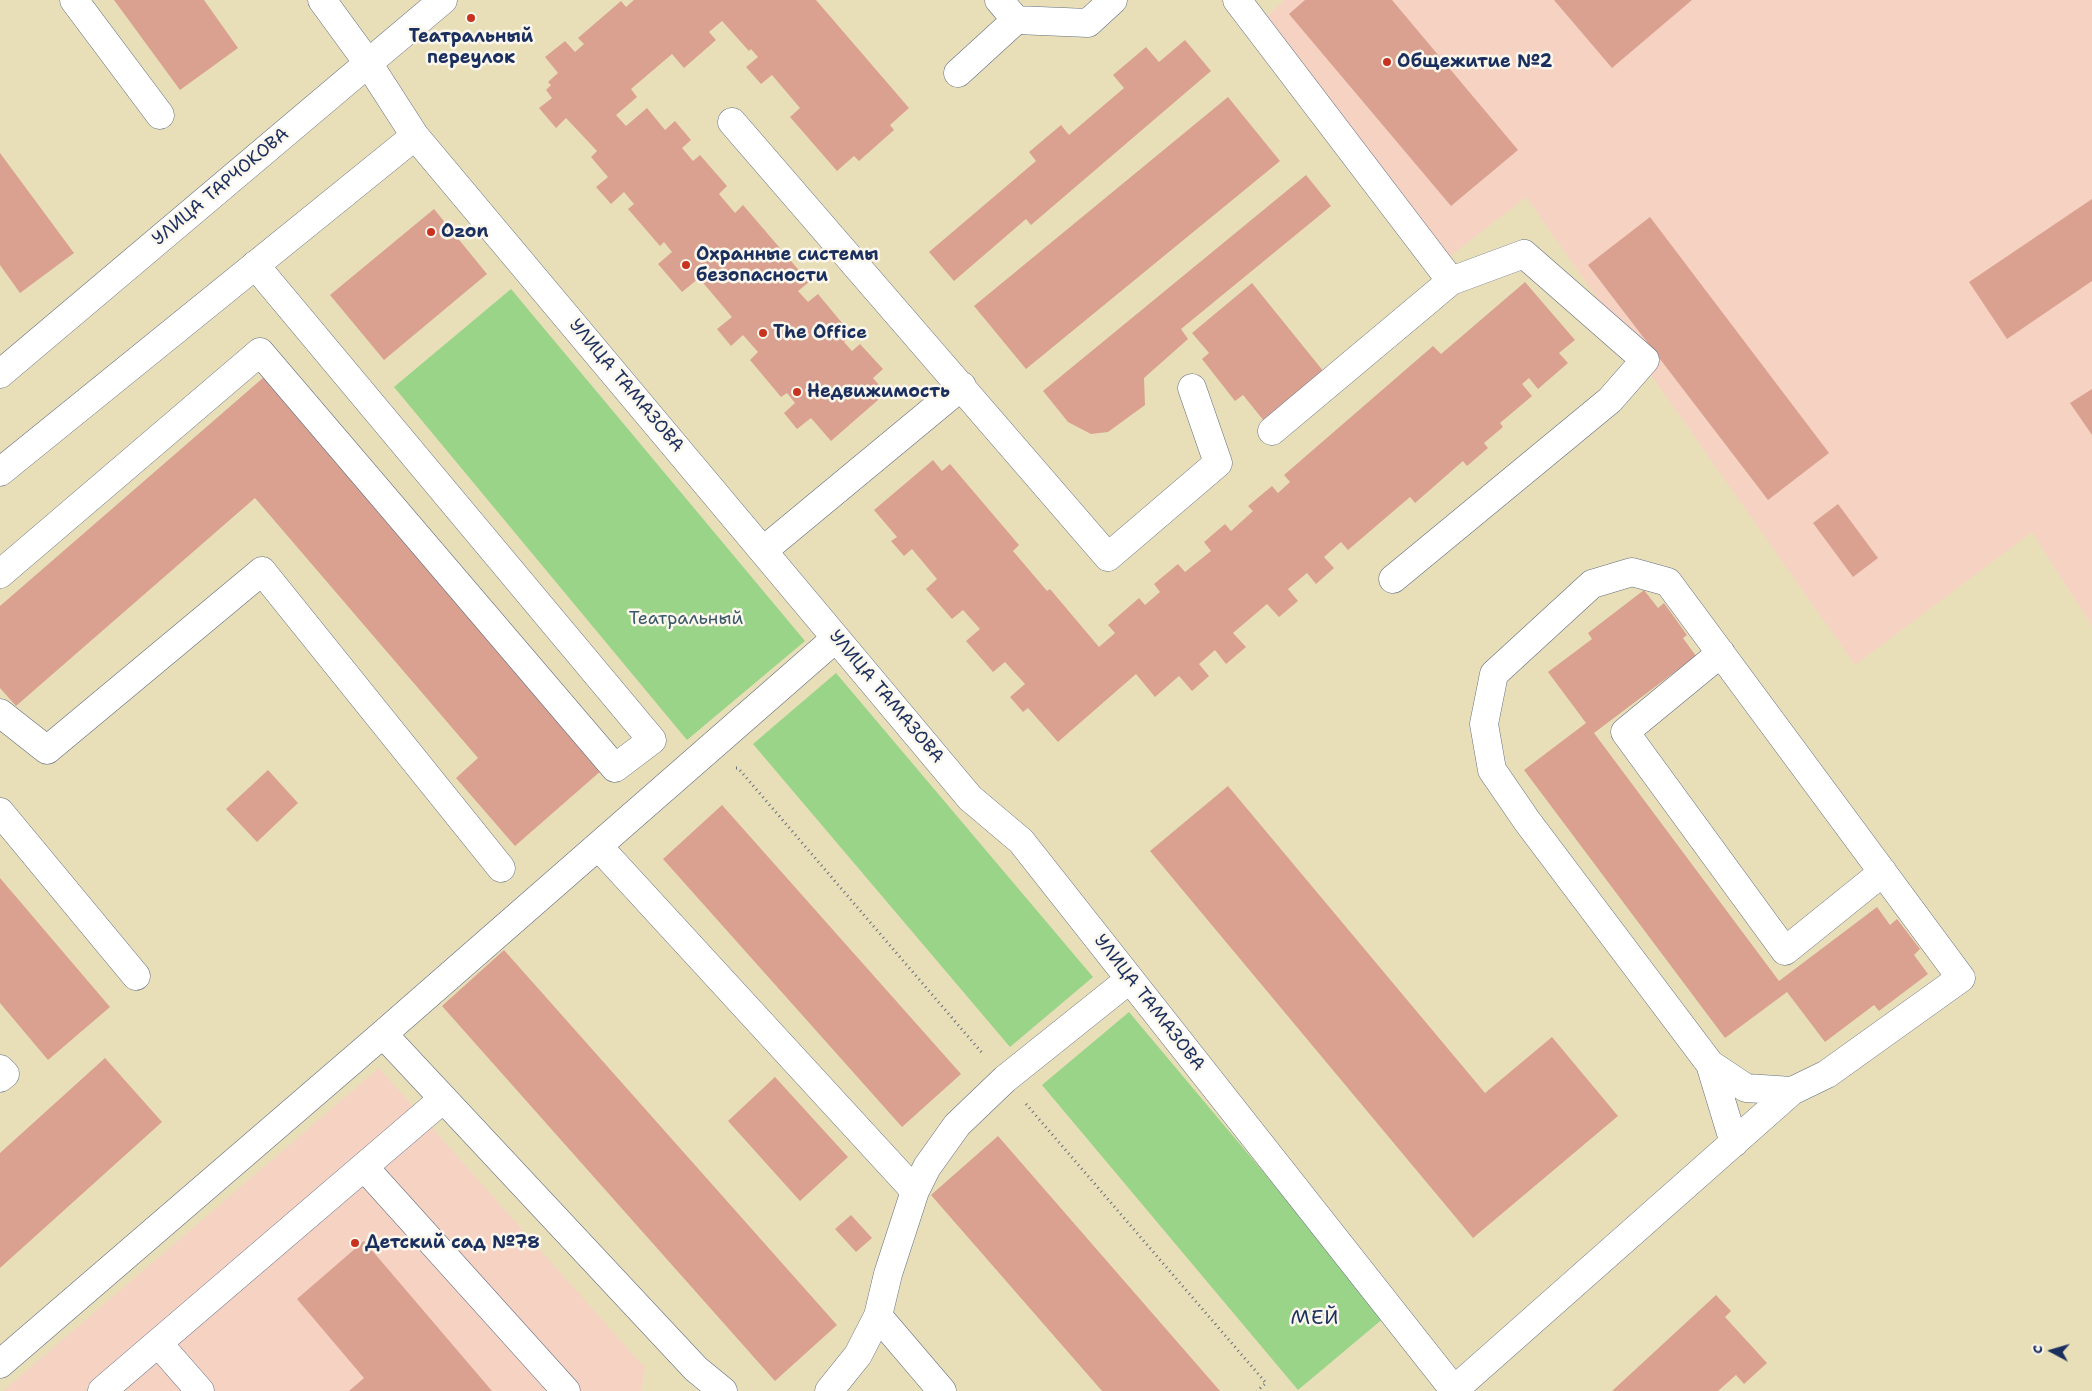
<!DOCTYPE html>
<html>
<head>
<meta charset="utf-8">
<style>
	body { margin:0 }
	#map { position:relative; width:2092px; height:1391px; overflow:hidden; background:#e8dfb9; font-family:"Shantell Sans",sans-serif }
	canvas { display:block }
	.north { position:absolute; left:2027px; top:1326px; width:50px; height:50px; -webkit-text-stroke:4px #fbf7ec; paint-order:stroke; rotate:276deg; font-size:14px; font-weight:700; line-height:20px; text-align:center; color:#1b2f5e }
	.north::after { content:''; display:block; margin:auto; width:18px; height:22px; background:#1b2f5e; clip-path:polygon(50% 0,100% 100%,50% 72%,0 100%) }
</style>
</head>
<body>
<div id="map">
<canvas width="2092" height="1391"></canvas>
<div class="north">С</div>
</div>
<script>
const ctx = document.querySelector('canvas').getContext('2d');
ctx.lineJoin = 'round';
function paint(path, color) {
  ctx.fillStyle = color;
  ctx.fill(path, 'evenodd');
}
function toPath(rows) {
  const path = new Path2D();
  for (const r of rows) {
    path.moveTo(r[0], r[1]);
    for (let i = 2; i < r.length; i += 2) path.lineTo(r[i], r[i + 1]);
  }
  return path;
}
function strokePath(path, color, width, dash) {
  ctx.strokeStyle = color;
  ctx.lineWidth = width;
  ctx.lineCap = dash ? 'butt' : 'round';
  ctx.setLineDash(dash || []);
  ctx.stroke(path);
}
function drawText(font, color, halo, rows, align = 'center') {
  ctx.font = font + ' "Shantell Sans",sans-serif';
  ctx.lineWidth = 5;
  ctx.setLineDash([]);
  ctx.textBaseline = 'middle';
  ctx.strokeStyle = halo;
  ctx.fillStyle = color;
  for (const [text, x, y, turn = 0] of rows) {
    ctx.save();
    ctx.translate(x, y);
    ctx.rotate((+turn || 0) * Math.PI / 180);
    ctx.textAlign = isNaN(turn) ? turn : align;
    if (halo) ctx.strokeText(text, 0, 0);
    ctx.fillText(text, 0, 0);
    ctx.restore();
  }
}
paint(toPath([
	[1284,0,2092,0,2092,626,2032,532,1855,665,1526,197,1448,258,1265,19],
	[379,1068,645,1368,641,1391,3,1391]
]), '#f6d2c3');
paint(toPath([
	[511,289,805,641,687,740,394,387],
	[836,673,1093,977,1010,1047,753,744],
	[1129,1012,1385,1317,1298,1390,1042,1085]
]), '#99d488');
paint(toPath([
	[114,0,204,0,238,48,180,90],
	[634,0,816,0,909,108,890,125,894,130,859,161,854,156,837,171,790,117,800,108,772,75,761,84,746,67,758,57,751,49,749,51,722,21,709,32,716,40,684,68,672,54,631,89,637,97,616,115,626,126,647,108,665,130,675,121,691,140,682,148,693,161,700,155,727,186,719,194,735,213,743,205,809,282,798,291,808,302,818,294,852,335,844,342,852,351,860,344,883,369,873,378,886,393,831,441,811,418,797,429,784,413,795,403,787,393,781,397,750,360,758,352,743,335,731,346,717,329,732,317,699,278,682,292,658,264,672,252,664,242,660,246,628,209,634,204,624,192,611,204,596,187,608,177,591,157,597,151,566,118,556,128,539,108,552,98,546,90,551,85,548,82,558,73,545,57,565,41,575,52,584,44,578,38,621,1,626,7],
	[1305,0,1392,0,1518,150,1451,206,1289,14],
	[1554,0,1692,0,1612,68],
	[1185,40,1211,71,1031,225,1026,219,954,281,929,252,1036,161,1029,152,1061,125,1069,135,1124,88,1113,75,1146,47,1159,62],
	[1228,97,1280,161,1026,369,974,306],
	[0,153,74,253,20,293,0,265],
	[1306,175,1331,206,1181,329,1188,339,1144,378,1145,405,1108,432,1091,434,1068,422,1043,391],
	[2092,199,2092,281,2007,339,1969,282],
	[434,209,487,274,384,360,330,295],
	[1650,217,1829,453,1768,500,1588,265],
	[1525,282,1575,340,1559,353,1568,363,1538,389,1529,378,1522,384,1532,396,1500,423,1503,427,1484,443,1488,448,1467,466,1463,461,1415,503,1410,497,1348,550,1341,542,1324,557,1334,568,1316,584,1307,573,1288,589,1298,601,1279,617,1267,604,1233,633,1246,647,1226,664,1215,650,1199,664,1209,676,1192,691,1179,676,1155,697,1136,674,1058,742,1028,708,1023,712,1010,697,1025,684,1005,662,993,672,966,641,980,629,963,610,952,619,926,589,937,579,912,549,904,556,891,541,897,537,874,510,933,460,942,471,950,464,1019,545,1013,551,1047,591,1050,589,1099,647,1115,633,1108,625,1139,598,1145,605,1160,592,1154,584,1178,564,1185,572,1211,551,1204,542,1225,524,1231,531,1253,511,1248,506,1272,486,1278,493,1290,482,1284,475,1433,346,1441,354],
	[1252,283,1324,372,1264,421,1243,395,1235,401,1202,359,1209,353,1192,333],
	[264,377,602,770,515,846,456,778,478,758,255,498,16,706,0,688,0,606],
	[2092,389,2092,435,2070,403],
	[1838,504,1878,558,1853,577,1813,523],
	[1644,590,1658,608,1664,603,1687,635,1683,638,1696,656,1594,733,1779,981,1877,907,1890,925,1897,919,1920,949,1914,955,1928,974,1879,1011,1874,1005,1825,1042,1787,992,1725,1038,1524,770,1586,723,1548,672,1592,639,1588,633],
	[268,770,298,803,257,842,226,809],
	[1228,786,1485,1093,1552,1037,1618,1116,1473,1238,1150,851],
	[722,805,961,1074,902,1127,663,859],
	[0,878,110,1007,48,1060,0,1003],
	[504,950,837,1325,775,1381,442,1006],
	[105,1058,162,1122,0,1268,0,1153],
	[775,1077,848,1157,800,1201,728,1121],
	[998,1136,1220,1391,1102,1391,931,1195],
	[851,1215,872,1238,856,1252,835,1229],
	[364,1241,492,1391,349,1391,364,1378,297,1299],
	[1716,1295,1731,1311,1725,1317,1767,1363,1744,1384,1736,1375,1718,1391,1612,1391]
]), '#daa190');
const minor = toPath([
	[74,0,160,115],
	[322,0,368,63,415,136,970,798,1021,841,1454,1390,1792,1091,1827,1074,1961,978,1668,582,1632,572,1592,584,1494,674,1484,724,1492,770,1527,821,1710,1064,1746,1088,1792,1091],
	[999,0,1016,20,1088,23,1113,0],
	[1237,0,1451,281,1272,431],
	[958,73,1016,20],
	[732,122,1108,557,1218,463,1192,388],
	[0,374,443,0],
	[0,472,415,136],
	[764,550,962,386],
	[0,574,260,352,615,768,652,740,255,265],
	[1393,579,1610,400,1645,360,1524,254,1451,281],
	[1721,653,1625,732,1785,951,1883,872],
	[0,713,47,750,262,571,501,868],
	[0,812,136,976],
	[598,846,915,1191],
	[383,1034,836,638],
	[1710,1064,1734,1143],
	[0,1069,5,1074,0,1078],
	[365,1168,566,1391],
	[878,1316,942,1391],
	[158,1343,200,1391],
	[0,1364,383,1034,696,1369,723,1391],
	[102,1391,443,1099],
	[829,1391,858,1355,878,1316,888,1274,915,1191,927,1167,957,1125,1005,1079,1130,979]
]);
strokePath(minor, '#636d7e', 29);
strokePath(toPath([
	[736,768,738,768,983,1054],
	[1026,1104,1266,1383,1257,1391]
]), '#636d7e', 3, [1, 4]);
strokePath(minor, '#fff', 28);
for (const [x, y, r, color] of [
	[471,18,5,"#c8321e"],
	[1387,62,5,"#c8321e"],
	[431,232,5,"#c8321e"],
	[686,265,5,"#c8321e"],
	[763,333,5,"#c8321e"],
	[797,392,5,"#c8321e"],
	[355,1243,5,"#c8321e"]
]) {
  const dot = new Path2D();
  dot.arc(x, y, r, 0, 2 * Math.PI);
  ctx.fillStyle = color;
  ctx.fill(dot);
  strokePath(dot, '#fbf7ec', 2);
}
drawText('bold 18px', '#1b2f5e', '#fbf7ec', [
	["Театральный",471,37,"center"],
	["переулок",471,58,"center"],
	["Общежитие №2",1397,62],
	["Ozon",441,232],
	["Охранные системы",696,255],
	["безопасности",696,276],
	["The Office",773,333],
	["Недвижимость",807,392],
	["Детский сад №78",365,1243]
], 'left');
drawText('18px', '#1b2f5e', '#fbf7ec', [
	["УЛИЦА ТАРЧОКОВА",221,187,-40],
	["УЛИЦА ТАМАЗОВА",626,386,50],
	["УЛИЦА ТАМАЗОВА",886,697,50],
	["УЛИЦА ТАМАЗОВА",1149,1003,52]
]);
drawText('18px', '#3a5868', '#fbf7ec', [
	["Театральный",686,619]
]);
ctx.letterSpacing = '1px';
drawText('20px', '#1b2f5e', '#fbf7ec', [
	["МЕЙ",1315,1319]
]);
ctx.letterSpacing = '0px';
</script>
</body>
</html>
